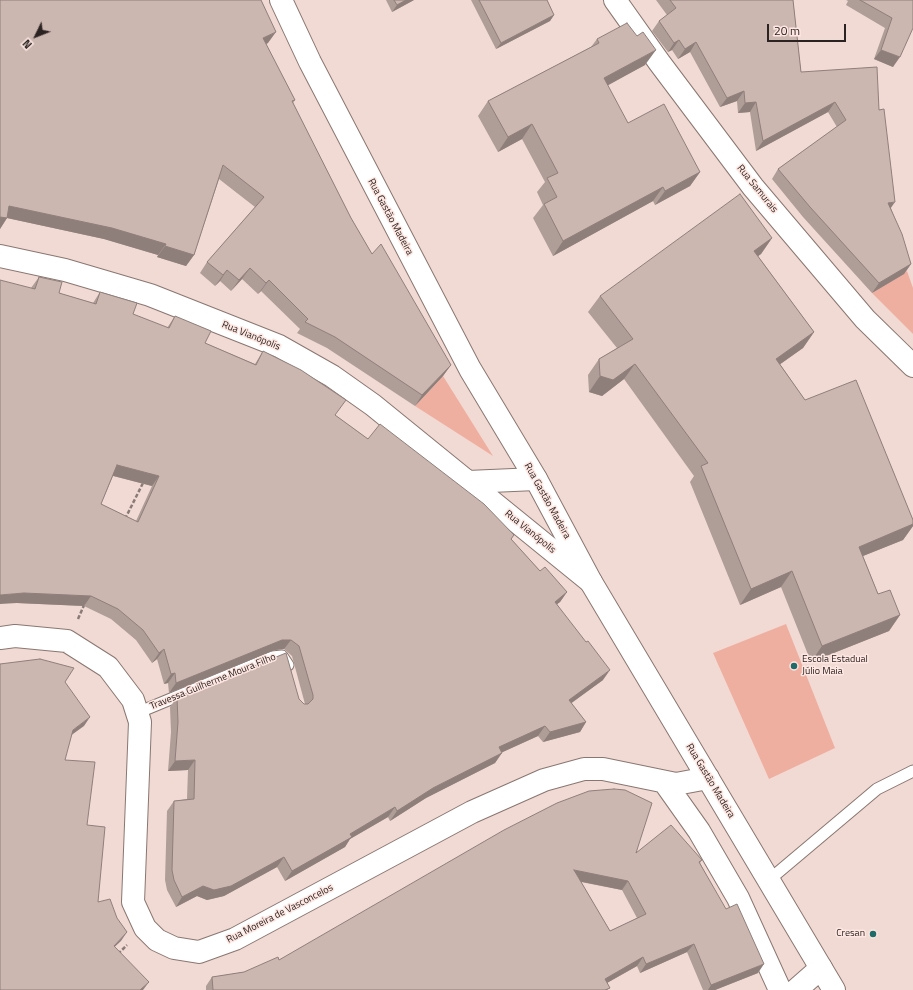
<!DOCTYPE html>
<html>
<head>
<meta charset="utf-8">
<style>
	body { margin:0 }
	#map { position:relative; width:913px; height:990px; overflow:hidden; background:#f1dad4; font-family:"Titillium Web",sans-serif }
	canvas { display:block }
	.north { position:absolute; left:16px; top:16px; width:40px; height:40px; -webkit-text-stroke:3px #fee7e2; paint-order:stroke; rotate:227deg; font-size:11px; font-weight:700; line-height:16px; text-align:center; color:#2b2321 }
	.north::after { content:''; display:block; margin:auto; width:14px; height:18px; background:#2b2321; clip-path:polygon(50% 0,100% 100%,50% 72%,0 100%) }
	.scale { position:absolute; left:767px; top:24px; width:79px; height:18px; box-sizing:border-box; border:2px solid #2b2321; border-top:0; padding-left:5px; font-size:12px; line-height:14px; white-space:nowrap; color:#2b2321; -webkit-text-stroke:3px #fee7e2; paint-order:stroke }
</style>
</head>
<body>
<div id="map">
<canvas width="913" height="990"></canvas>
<div class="north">N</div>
<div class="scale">20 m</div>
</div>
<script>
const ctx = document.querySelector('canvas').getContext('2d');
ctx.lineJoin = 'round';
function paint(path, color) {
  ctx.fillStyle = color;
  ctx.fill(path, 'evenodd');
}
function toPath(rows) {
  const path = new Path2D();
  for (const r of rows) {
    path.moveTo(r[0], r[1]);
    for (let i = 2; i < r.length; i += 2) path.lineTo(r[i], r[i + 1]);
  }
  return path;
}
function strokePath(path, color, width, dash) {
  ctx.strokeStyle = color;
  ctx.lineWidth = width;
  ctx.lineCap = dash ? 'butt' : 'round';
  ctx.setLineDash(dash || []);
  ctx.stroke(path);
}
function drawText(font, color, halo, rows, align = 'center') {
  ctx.font = font + ' "Titillium Web",sans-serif';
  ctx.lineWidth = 3;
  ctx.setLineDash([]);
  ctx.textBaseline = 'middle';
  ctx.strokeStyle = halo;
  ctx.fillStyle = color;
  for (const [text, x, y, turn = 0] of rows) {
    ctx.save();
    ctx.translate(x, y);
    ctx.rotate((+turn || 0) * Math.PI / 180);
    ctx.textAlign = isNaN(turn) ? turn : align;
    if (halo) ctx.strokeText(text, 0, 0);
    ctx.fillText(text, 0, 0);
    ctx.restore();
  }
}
paint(toPath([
	[907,271,913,288,913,334,872,293],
	[443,376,493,456,415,406],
	[786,624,835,748,769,779,713,653]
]), '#efafa0');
const lane = toPath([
	[137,713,272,657,282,656,288,665],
	[769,880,877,789,913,771]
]);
const street = toPath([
	[0,256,65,270,150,295,279,346,332,376,373,405,591,582],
	[468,482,536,479],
	[0,638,15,636,67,641,108,667,133,700,140,722,133,902,145,928,157,940,174,948,199,952,235,939,472,812,544,780,584,769,603,769,676,784,708,778],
	[665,783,699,831,738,898,780,990],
	[796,990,821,968]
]);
const secondary = toPath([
	[281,0,310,62,470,369,536,479,591,582,834,990],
	[615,0,659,62,753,187,865,319,913,366]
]);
strokePath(lane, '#8a7671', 13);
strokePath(street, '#8a7671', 24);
strokePath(secondary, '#8a7671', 24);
strokePath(toPath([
	[125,519,144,481],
	[78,619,85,603],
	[118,954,127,945]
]), '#8b7b77', 2.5, [4, 2]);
strokePath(lane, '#fff', 11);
strokePath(street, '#fff', 22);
strokePath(secondary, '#fff', 22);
paint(toPath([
	[0,0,268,43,266,44,295,100,293,103,351,218,372,254,451,365,443,376,415,406,327,348,297,333,300,329,261,291,258,294,242,279,231,291,220,281,215,286,200,273,207,262,255,207,219,179,194,255,186,266,157,257,158,255,104,239,7,218,0,229],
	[386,0,414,0,392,12],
	[471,0,547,0,554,15,550,21,496,49],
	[656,0,793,0,801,72,879,110,891,208,911,264,904,274,872,293,803,217,772,179,778,169,837,127,828,112,756,151,750,112,738,113,737,101,720,107,690,52,678,59,672,50,668,52,652,31,659,21,667,15],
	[846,0,913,0,893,67,874,59,885,28,846,5,848,1],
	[597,39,645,65,607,85,628,123,700,172,690,186,655,205,653,201,553,256,533,218,543,205,537,192,545,182,522,139,498,152,478,116,488,101,591,47],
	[772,238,761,254,758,256,814,332,803,348,780,364,805,400,913,520,913,526,903,540,863,556,878,594,900,615,889,631,811,662,781,587,740,605,690,482,694,476,624,379,602,396,589,392,588,375,599,359,617,348,588,312,600,296],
	[39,277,59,293,93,303,100,292,133,314,167,328,175,316,205,343,255,364,263,351,335,415,368,439,514,535,511,539,540,571,567,592,560,602,557,604,603,680,571,703,586,722,580,732,543,742,538,736,502,752,495,763,426,798,390,821,388,817,350,839,345,847,285,881,277,867,224,896,207,900,197,896,176,907,167,890,165,880,167,811,174,801,187,799,188,770,168,771,171,732,170,707,177,697,299,699,304,704,305,704,292,656,284,649,275,650,169,693,168,683,164,684,157,659,152,663,136,640,111,619,84,606,17,603,31,288],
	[113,476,152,486,136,521,101,504],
	[636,853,702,860,700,863,758,973,715,990,703,990,687,952,640,973,637,966,607,983,608,990,206,990,206,986,212,977,244,972,279,960],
	[581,882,622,890,637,918,610,931]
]), '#af9d97');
paint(toPath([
	[406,0,414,0,392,12,397,5],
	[554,15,550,21,496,49,501,43],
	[276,32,268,43,255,49,263,38],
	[679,40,672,50,668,52,674,43],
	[696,42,690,52,678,59,685,49],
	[656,50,645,65,594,93,604,78],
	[881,50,900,57,893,67,874,59],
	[744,91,737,101,720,107,727,98],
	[756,102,750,112,738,113,745,103],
	[835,102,828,112,756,151,763,141],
	[532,124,522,139,498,152,508,137],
	[700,172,690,186,655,205,665,191],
	[663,187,653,201,553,256,563,241],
	[895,202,888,212,888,203],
	[9,206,112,228,166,244,158,255,104,239,7,218,0,229,0,217],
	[772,238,761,254,743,267,754,251],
	[165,246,194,255,186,266,157,257],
	[911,264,904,274,872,293,879,283],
	[250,268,242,279,231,291,239,280],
	[227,270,220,281,215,286,223,275],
	[269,280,261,291,258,294,266,283],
	[814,332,803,348,765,375,776,359],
	[635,364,624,379,602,396,589,392,600,376],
	[451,365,443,376,415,406,422,395],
	[117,465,159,476,152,486,110,475],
	[913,524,913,526,903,540,848,562,859,547],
	[792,571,781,587,740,605,751,589],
	[567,592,560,602,548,611,555,602],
	[24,593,91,596,84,606,17,603,0,604,0,595],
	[900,615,889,631,811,662,822,646],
	[282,640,291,640,284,649,275,650,169,693,176,683],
	[164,649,157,659,152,663,159,653],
	[610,670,603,680,562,710,569,700],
	[175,673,168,683,164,684,171,674],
	[90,717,84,726,66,739,73,730],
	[586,722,580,732,543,742,550,732],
	[545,726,538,736,492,757,499,747],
	[502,753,495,763,426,798,390,821,397,811,433,788],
	[195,760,188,770,168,771,175,761],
	[395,807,388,817,350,839,345,847,285,881,292,871,350,834],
	[284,857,277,867,224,896,207,900,197,896,176,907,182,897,203,886],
	[574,870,628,881,622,890,568,879],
	[127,932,121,941,107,954,114,946],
	[694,944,687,952,640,973,646,964],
	[643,957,637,966,598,988,605,979],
	[764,964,758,973,715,990,708,990,711,985],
	[149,982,143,990,140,990]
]), '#8f7f7b');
const building = toPath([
	[0,0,261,0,276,32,263,38,295,100,292,101,351,218,372,254,381,244,451,365,422,395,335,337,305,322,308,319,269,280,266,283,250,268,239,280,227,270,223,275,207,262,264,197,223,165,194,255,165,246,166,244,112,228,9,206,7,218,0,217,0,0],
	[394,0,406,0,397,5,394,0],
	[479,0,547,0,554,15,501,43,479,0],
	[670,0,793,0,801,72,877,67,879,110,884,109,895,202,888,203,902,234,911,264,879,283,810,207,778,169,846,120,835,102,763,141,756,102,745,103,744,91,727,98,696,42,685,49,679,40,674,43,659,21,676,8,670,0],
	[860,0,913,0,913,28,900,57,881,50,892,18,860,0],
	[627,23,637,36,643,32,656,50,604,78,628,123,664,104,700,172,665,191,663,187,563,241,544,204,557,197,547,178,558,173,532,124,508,137,488,101,599,43,597,39,627,23],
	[740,194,772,238,754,251,814,332,776,359,805,400,856,380,913,520,913,524,859,547,878,594,890,590,900,615,822,646,792,571,751,589,701,466,708,463,635,364,613,380,600,376,599,359,633,339,600,296,740,194],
	[39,277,62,282,59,293,96,304,100,292,137,303,133,314,169,328,175,316,211,331,205,343,256,365,263,351,301,370,346,400,335,415,368,439,380,424,484,504,514,535,511,539,540,571,545,567,567,592,555,602,586,642,588,641,610,670,569,700,586,722,550,732,545,726,499,747,502,753,433,788,397,811,395,807,350,834,352,837,292,871,284,857,231,886,214,890,203,886,182,897,174,880,172,870,174,801,194,799,195,760,175,761,178,722,177,697,286,653,299,699,304,704,308,704,313,699,313,695,299,646,291,640,282,640,176,683,175,673,171,674,164,649,159,653,143,630,118,609,91,596,24,593,0,595,0,280,35,289,39,277],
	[117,465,159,476,138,522,101,504,117,465],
	[40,659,74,668,65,682,90,717,73,730,65,760,95,762,87,825,105,827,98,902,110,899,117,918,127,932,114,946,149,982,140,990,0,990,0,664,40,659],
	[614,789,625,790,652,803,636,853,671,825,702,860,699,862,726,909,737,904,764,964,711,985,694,944,646,964,643,957,605,979,610,988,605,990,213,990,212,977,244,972,278,957,279,960,504,830,557,803,589,791,614,789],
	[574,870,628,881,646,914,610,931,574,870]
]);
paint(building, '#ccb6b0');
strokePath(building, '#8f7f7b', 1);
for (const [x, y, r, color] of [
	[794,666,4,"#1f6b69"],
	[873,934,4,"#1f6b69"]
]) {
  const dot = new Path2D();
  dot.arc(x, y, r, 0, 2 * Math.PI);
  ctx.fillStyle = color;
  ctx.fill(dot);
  strokePath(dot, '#fee7e2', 1.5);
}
drawText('10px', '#2b2321', '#fee7e2', [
	["Rua Samurais",757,189,51],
	["Rua Gastão Madeira",390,217,62],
	["Rua Vianópolis",251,336,22],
	["Rua Gastão Madeira",547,501,61],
	["Rua Vianópolis",530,532,39],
	["Travessa Guilherme Moura Filho",213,682,-22],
	["Rua Gastão Madeira",710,781,59],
	["Rua Moreira de Vasconcelos",280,914,-27]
]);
drawText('10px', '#2b2321', '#fee7e2', [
	["Escola Estadual",802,660],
	["Júlio Maia",802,672],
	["Cresan",865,934,"right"]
], 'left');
</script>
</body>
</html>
